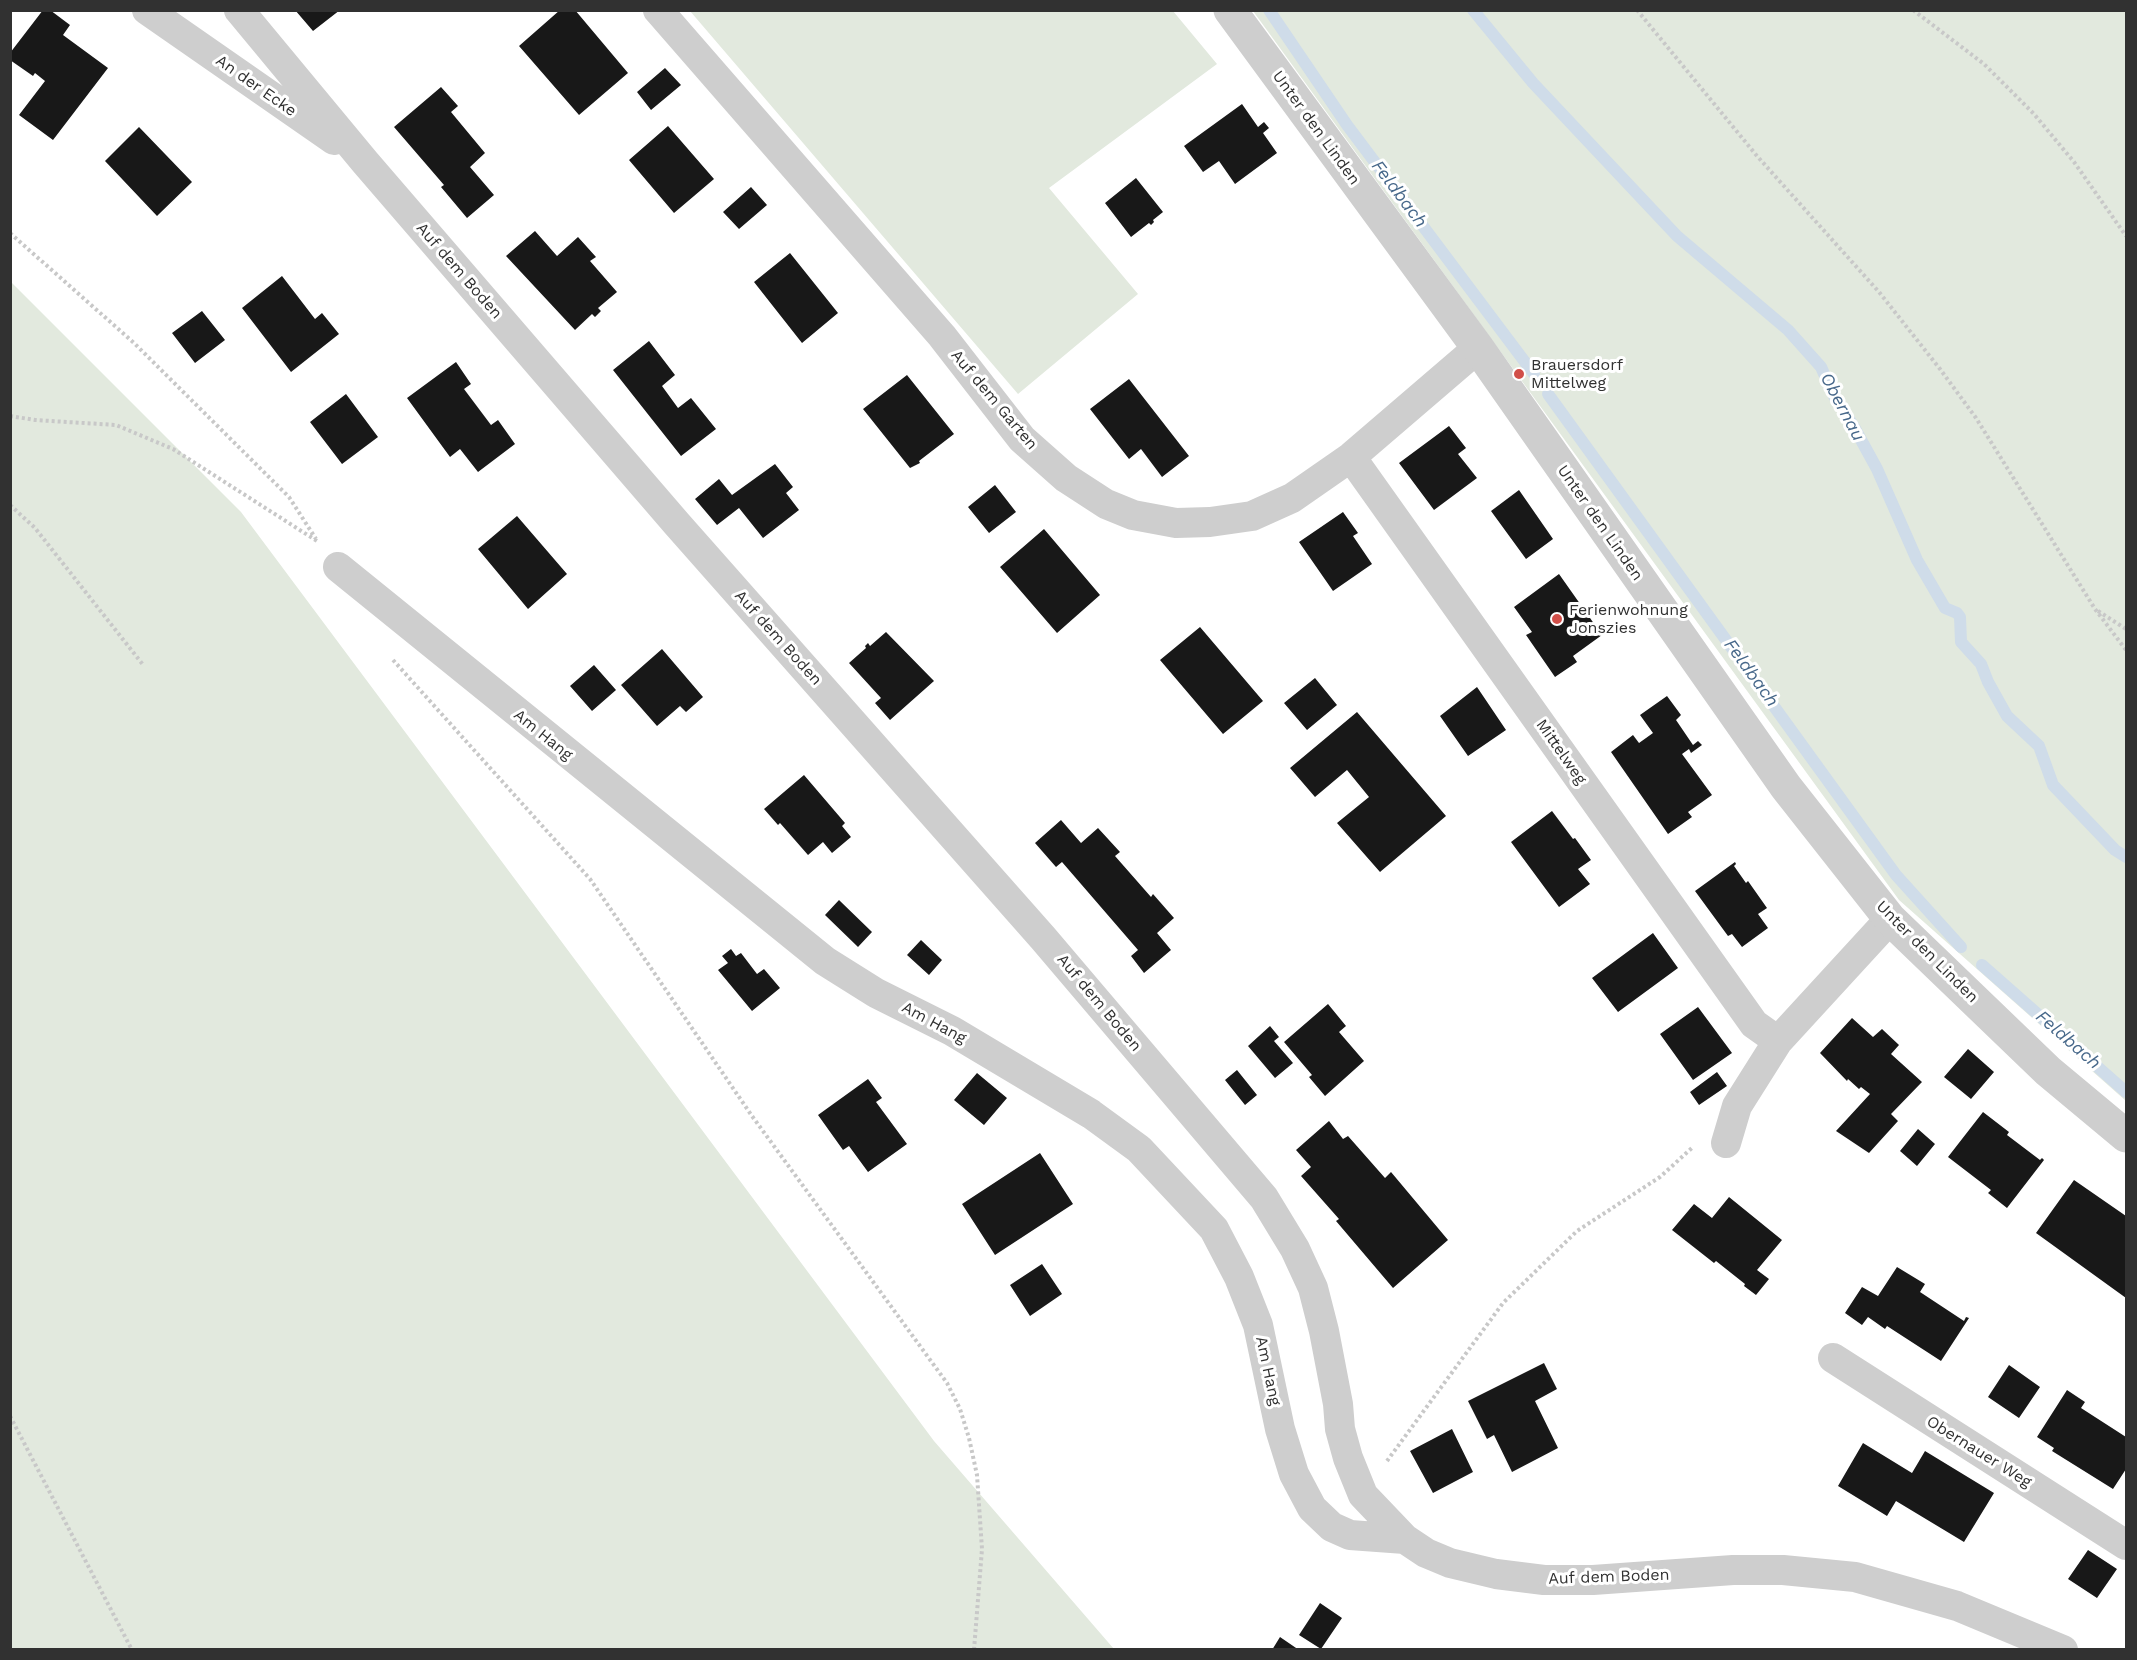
<!DOCTYPE html>
<html>
<head>
<meta charset="utf-8">
<style>
	body { margin:0 }
	#map { position:relative; width:2137px; height:1660px; overflow:hidden; background:#fff; font-family:"Work Sans",sans-serif }
	canvas { display:block }
	.frame { position:absolute; inset:0; border:12px solid #313131; pointer-events:none }
</style>
</head>
<body>
<div id="map">
<canvas width="2137" height="1660"></canvas>
<div class="frame"></div>
</div>
<script>
const ctx = document.querySelector('canvas').getContext('2d');
ctx.lineJoin = 'round';
function paint(path, color) {
  ctx.fillStyle = color;
  ctx.fill(path, 'evenodd');
}
function toPath(rows) {
  const path = new Path2D();
  for (const r of rows) {
    path.moveTo(r[0], r[1]);
    for (let i = 2; i < r.length; i += 2) path.lineTo(r[i], r[i + 1]);
  }
  return path;
}
function strokePath(path, color, width, dash) {
  ctx.strokeStyle = color;
  ctx.lineWidth = width;
  ctx.lineCap = dash ? 'butt' : 'round';
  ctx.setLineDash(dash || []);
  ctx.stroke(path);
}
function drawText(font, color, halo, rows, align = 'center') {
  ctx.font = font + ' "Work Sans",sans-serif';
  ctx.lineWidth = 6;
  ctx.setLineDash([]);
  ctx.textBaseline = 'middle';
  ctx.strokeStyle = halo;
  ctx.fillStyle = color;
  for (const [text, x, y, turn = 0] of rows) {
    ctx.save();
    ctx.translate(x, y);
    ctx.rotate((+turn || 0) * Math.PI / 180);
    ctx.textAlign = isNaN(turn) ? turn : align;
    if (halo) ctx.strokeText(text, 0, 0);
    ctx.fillText(text, 0, 0);
    ctx.restore();
  }
}
paint(toPath([
	[690,11,1173,11,1217,64,1049,188,1138,294,1018,394],
	[1253,11,2126,11,2126,1101,1899,900],
	[10,281,241,512,934,1441,1114,1649,11,1649]
]), '#e2e9de');
strokePath(toPath([
	[1269,10,1347,125,1534,374],
	[1473,10,1533,83,1677,236,1788,330,1821,367,1834,396,1854,427,1877,469,1917,560,1945,608,1957,613,1960,617,1961,642,1981,664,1988,682,2007,716,2039,746,2053,785,2115,850,2126,857],
	[1548,394,1896,875,1961,947],
	[1982,965,2126,1092]
]), '#cfdce9', 12);
paint(toPath([
	[43,10,50,10,70,25,63,35,108,68,53,140,19,115,45,81,35,73,33,76,10,60,10,53],
	[295,10,340,10,313,31],
	[560,10,575,10,628,73,579,115,519,46],
	[665,68,681,85,651,110,637,92],
	[441,87,458,106,451,112,485,153,470,167,494,195,467,218,441,187,444,185,394,127],
	[1242,104,1258,127,1264,122,1269,128,1263,133,1277,153,1235,184,1219,161,1203,172,1184,146],
	[668,126,714,179,674,213,629,160],
	[139,127,192,182,157,216,105,161],
	[1136,178,1163,212,1153,220,1154,222,1151,225,1149,223,1131,237,1105,203],
	[751,187,767,205,739,229,723,212],
	[535,231,557,256,578,237,596,257,590,261,617,292,598,308,601,311,595,317,592,314,575,330,506,256],
	[790,253,838,313,802,343,754,282],
	[282,276,315,319,322,313,339,334,291,372,242,308],
	[202,311,225,340,195,363,172,333],
	[649,341,675,375,662,386,678,408,691,398,716,429,681,456,613,370],
	[456,362,471,384,464,389,491,425,498,420,515,444,478,472,460,449,450,457,407,398],
	[907,375,954,434,919,461,920,463,910,468,863,409],
	[1129,379,1189,456,1162,477,1141,449,1129,459,1090,409],
	[346,394,378,437,342,464,310,422],
	[1449,426,1466,448,1458,454,1477,478,1434,510,1399,463],
	[775,464,793,487,786,493,799,510,763,538,739,508,717,525,695,499,719,479,732,495],
	[995,485,1016,512,989,533,968,507],
	[1519,490,1553,539,1526,559,1491,511],
	[1343,512,1358,533,1353,536,1372,564,1333,591,1299,542],
	[517,516,567,574,528,609,478,549],
	[1044,529,1100,595,1057,633,1000,567],
	[1559,574,1602,635,1573,656,1577,662,1555,677,1526,635,1532,632,1514,607],
	[1200,627,1263,701,1223,734,1160,660],
	[886,632,934,681,890,720,875,703,881,698,849,663,866,648,865,646,868,643,870,646],
	[662,649,703,697,686,712,680,706,657,726,621,685],
	[594,665,616,690,592,711,570,686],
	[1315,678,1337,705,1307,730,1284,703],
	[1477,687,1506,730,1468,756,1440,716],
	[1667,696,1681,715,1676,720,1693,745,1698,741,1702,745,1691,753,1689,749,1682,754,1712,795,1688,812,1692,817,1668,834,1611,752,1633,735,1639,743,1653,733,1640,715],
	[1357,712,1446,816,1380,872,1337,823,1369,797,1347,770,1315,797,1290,768],
	[804,775,845,823,842,826,851,837,832,853,823,842,808,855,780,823,778,825,764,809],
	[1552,811,1573,839,1575,838,1591,860,1578,869,1590,884,1559,907,1511,842],
	[1061,820,1081,843,1098,828,1120,852,1115,856,1151,897,1153,894,1174,918,1157,933,1171,950,1144,973,1131,956,1138,950,1062,862,1056,867,1035,843],
	[1735,862,1736,864,1734,866,1746,883,1748,881,1767,908,1758,914,1768,928,1742,947,1732,934,1728,936,1695,891],
	[839,900,872,932,858,947,825,915],
	[1653,933,1678,968,1618,1012,1592,978],
	[921,940,942,960,929,975,907,955],
	[731,949,736,956,741,953,757,974,764,969,780,988,752,1011,718,970,728,963,722,956],
	[1328,1004,1346,1026,1339,1032,1364,1061,1325,1096,1309,1077,1312,1075,1284,1042],
	[1698,1007,1732,1053,1693,1080,1660,1034],
	[1852,1018,1873,1037,1882,1029,1899,1045,1891,1054,1922,1082,1891,1114,1898,1121,1869,1153,1836,1131,1870,1094,1861,1087,1859,1089,1848,1079,1847,1081,1820,1053],
	[1270,1026,1279,1037,1274,1041,1293,1063,1275,1078,1248,1046],
	[1968,1049,1994,1072,1971,1099,1944,1077],
	[1237,1070,1257,1095,1245,1105,1225,1080],
	[1717,1072,1727,1086,1699,1105,1690,1092],
	[977,1073,1007,1098,984,1125,954,1100],
	[868,1079,882,1098,876,1102,907,1144,868,1172,849,1146,843,1150,818,1115],
	[1983,1112,2009,1132,2007,1135,2040,1160,2042,1158,2044,1160,2007,1208,1988,1193,1991,1190,1948,1157],
	[1329,1121,1343,1139,1348,1136,1385,1178,1391,1172,1448,1240,1393,1288,1336,1221,1339,1219,1301,1176,1311,1167,1296,1150],
	[1918,1129,1935,1144,1917,1166,1900,1151],
	[1040,1153,1073,1204,995,1255,962,1204],
	[2074,1180,2126,1216,2126,1298,2036,1233],
	[1729,1197,1782,1240,1757,1270,1769,1279,1756,1295,1744,1286,1745,1284,1716,1261,1714,1263,1672,1230,1694,1204,1712,1218],
	[1042,1264,1062,1294,1030,1316,1010,1285],
	[1897,1267,1925,1284,1920,1292,1964,1321,1966,1317,1969,1318,1941,1361,1887,1326,1885,1329,1868,1317,1862,1325,1845,1313,1862,1287,1878,1296],
	[1544,1363,1557,1389,1535,1401,1558,1448,1512,1472,1494,1435,1487,1439,1468,1401],
	[2009,1365,2040,1387,2019,1418,1988,1397],
	[2067,1390,2085,1402,2081,1408,2126,1437,2126,1469,2113,1489,2052,1451,2054,1448,2037,1437],
	[1452,1429,1473,1472,1433,1493,1410,1451],
	[1863,1443,1912,1473,1925,1451,1994,1493,1964,1542,1896,1501,1887,1516,1838,1486],
	[2088,1550,2117,1569,2097,1598,2068,1579],
	[1320,1603,1342,1618,1321,1649,1299,1635],
	[1280,1637,1299,1650,1272,1650]
]), '#181818');
strokePath(toPath([
	[1637,10,1757,156,1879,292,1940,369,1976,418,2095,609,2126,650],
	[1913,10,1984,64,2034,114,2074,162,2126,236],
	[10,233,134,343,289,497,316,539],
	[10,416,35,420,116,425,173,449,317,541],
	[10,505,35,528,144,666],
	[2098,611,2126,629],
	[393,660,590,879,752,1116,947,1383,960,1409,969,1438,977,1475,982,1549,974,1650],
	[10,1416,132,1650],
	[1387,1461,1503,1303,1577,1231,1660,1177,1693,1147]
]), '#c8c8c8', 4, [3, 3]);
strokePath(toPath([
	[147,10,334,140],
	[239,10,365,162,677,524,1043,938,1264,1198,1295,1249,1313,1288,1324,1331,1338,1404,1340,1429,1348,1458,1363,1495,1405,1539,1426,1553,1450,1563,1496,1574,1544,1580,1593,1580,1733,1570,1783,1570,1855,1577,1957,1606,2063,1650],
	[658,10,942,336,1022,439,1066,478,1106,504,1133,515,1176,523,1210,522,1252,516,1292,498,1351,457,1478,348],
	[1351,457,1754,1024,1778,1041,1890,919],
	[338,567,825,961,876,993,952,1031,1091,1114,1139,1149,1214,1229,1239,1277,1258,1325,1280,1429,1294,1474,1312,1508,1332,1527,1350,1535,1405,1539],
	[1726,1143,1737,1106,1778,1041],
	[1833,1358,2126,1545]
]), '#cecece', 30);
strokePath(toPath([
	[1230,10,1478,348,1786,787,1890,919,2048,1071,2126,1136]
]), '#cecece', 33);
for (const [x, y, r, color] of [
	[1519,374,6,"#d14f49"],
	[1557,619,6,"#d14f49"]
]) {
  const dot = new Path2D();
  dot.arc(x, y, r, 0, 2 * Math.PI);
  ctx.fillStyle = color;
  ctx.fill(dot);
  strokePath(dot, '#fff', 2);
}
drawText('16px', '#313131', '#fff', [
	["An der Ecke",256,86,35],
	["Unter den Linden",1316,128,54],
	["Auf dem Boden",459,271,49],
	["Auf dem Garten",994,400,50],
	["Unter den Linden",1600,523,55],
	["Auf dem Boden",778,638,48],
	["Am Hang",543,735,39],
	["Mittelweg",1561,752,55],
	["Unter den Linden",1927,952,45],
	["Auf dem Boden",1099,1003,50],
	["Am Hang",934,1023,28],
	["Am Hang",1268,1371,78],
	["Obernauer Weg",1979,1452,32],
	["Auf dem Boden",1609,1577,-2]
]);
drawText('16px', '#313131', '#fff', [
	["Brauersdorf",1531,365],
	["Mittelweg",1531,383],
	["Ferienwohnung",1569,610],
	["Jonszies",1569,628]
], 'left');
drawText('italic 18px', '#47688a', '#fff', [
	["Feldbach",1399,194,53],
	["Obernau",1842,407,62],
	["Feldbach",1751,673,54],
	["Feldbach",2068,1040,41]
]);
</script>
</body>
</html>
